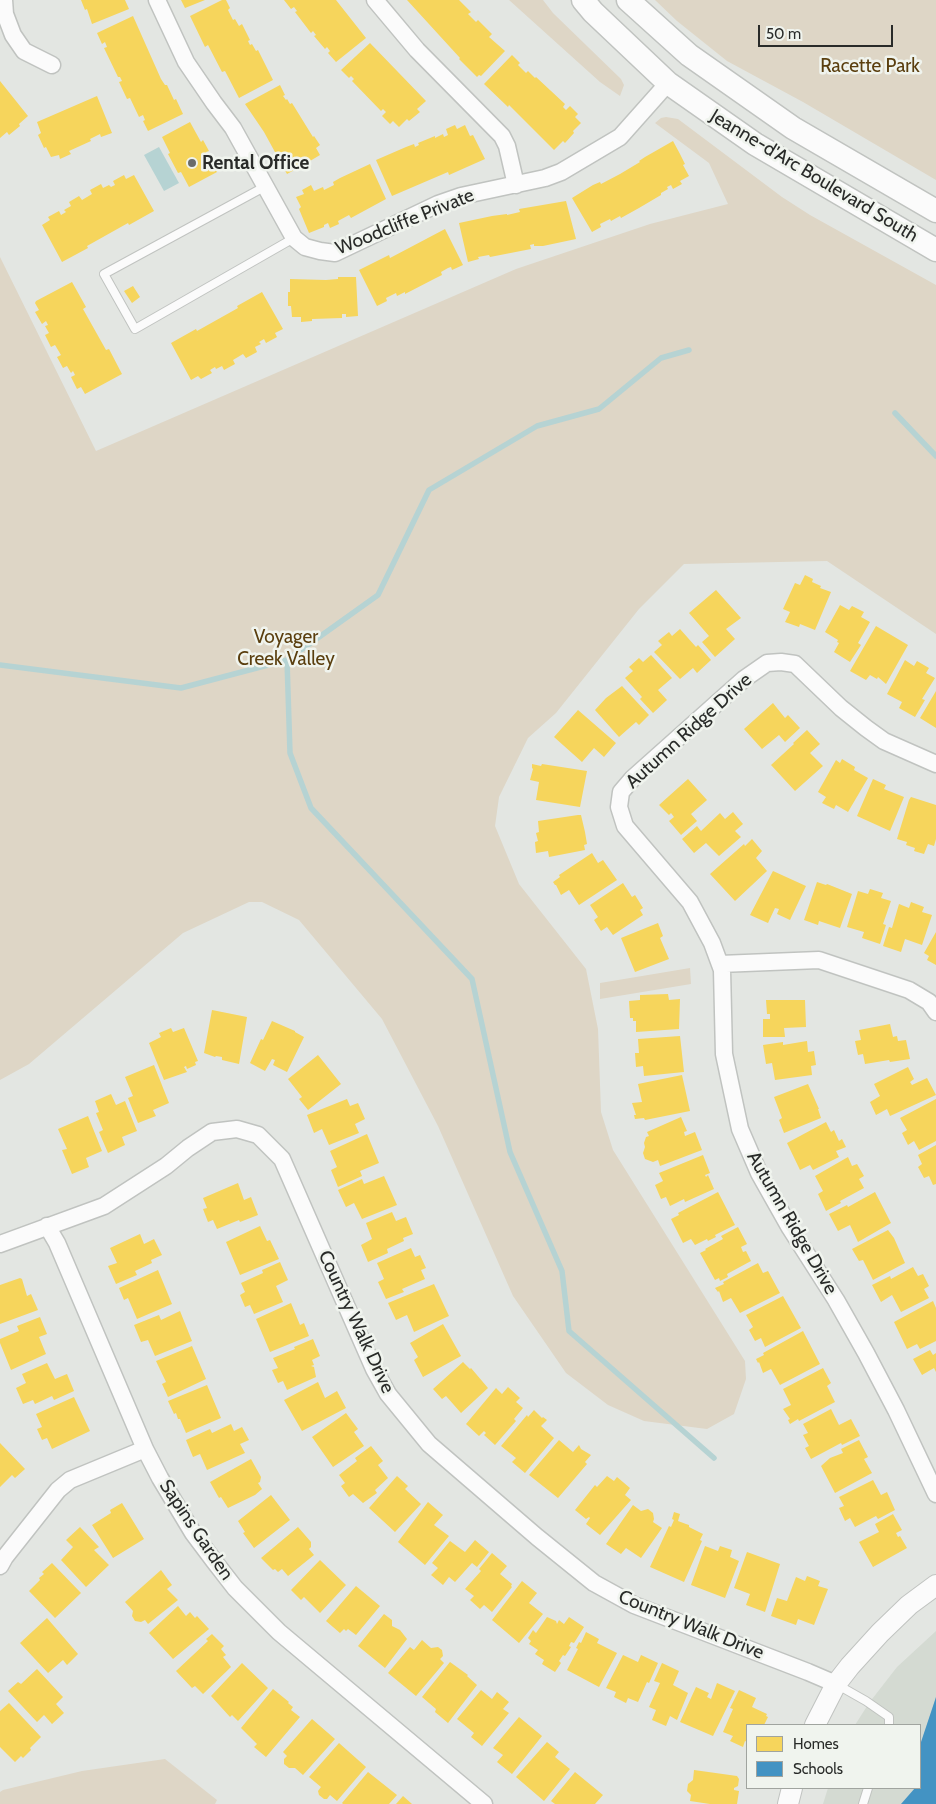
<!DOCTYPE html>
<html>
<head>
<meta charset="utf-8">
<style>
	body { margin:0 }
	#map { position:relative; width:936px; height:1804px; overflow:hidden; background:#e3e6e2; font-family:Cabin,sans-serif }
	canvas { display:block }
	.legend { position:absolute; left:746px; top:1724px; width:175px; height:65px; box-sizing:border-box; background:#f0f4ee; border:1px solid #a0a49f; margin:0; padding:6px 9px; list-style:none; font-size:15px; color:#292b29 }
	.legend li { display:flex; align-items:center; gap:10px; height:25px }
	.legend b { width:25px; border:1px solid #a0a49f }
	.scale { position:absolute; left:758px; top:25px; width:135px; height:22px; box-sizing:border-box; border:2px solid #292b29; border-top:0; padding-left:6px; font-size:15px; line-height:18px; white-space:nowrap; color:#292b29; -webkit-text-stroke:4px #f0f4ee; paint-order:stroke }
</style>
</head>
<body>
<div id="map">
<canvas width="936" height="1804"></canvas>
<ul class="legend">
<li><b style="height:14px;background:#f6d55c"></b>Homes</li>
<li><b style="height:14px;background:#4393c3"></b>Schools</li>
</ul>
<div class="scale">50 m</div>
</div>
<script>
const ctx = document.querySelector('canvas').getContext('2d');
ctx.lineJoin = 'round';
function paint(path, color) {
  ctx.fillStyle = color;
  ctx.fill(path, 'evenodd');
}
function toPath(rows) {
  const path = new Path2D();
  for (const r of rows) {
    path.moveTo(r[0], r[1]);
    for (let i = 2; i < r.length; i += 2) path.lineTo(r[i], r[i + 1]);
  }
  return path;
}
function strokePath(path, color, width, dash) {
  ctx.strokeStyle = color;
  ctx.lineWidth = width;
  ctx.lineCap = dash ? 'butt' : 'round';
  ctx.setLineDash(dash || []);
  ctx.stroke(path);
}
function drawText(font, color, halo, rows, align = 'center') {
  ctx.font = font + ' Cabin,sans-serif';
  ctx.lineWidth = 5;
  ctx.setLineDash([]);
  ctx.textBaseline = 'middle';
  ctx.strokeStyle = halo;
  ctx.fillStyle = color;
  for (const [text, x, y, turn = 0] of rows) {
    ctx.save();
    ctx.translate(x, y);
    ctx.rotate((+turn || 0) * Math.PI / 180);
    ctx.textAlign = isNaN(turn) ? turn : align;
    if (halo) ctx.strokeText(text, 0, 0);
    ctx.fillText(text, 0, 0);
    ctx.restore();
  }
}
paint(toPath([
	[936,1631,936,1804,823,1804,828,1788,920,1788,920,1725,855,1725,869,1703,897,1667]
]), '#d4dad2');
paint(toPath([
	[509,0,543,0,553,13,621,79,624,85,620,96,600,82],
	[655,0,936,0,936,180,803,102,727,61,677,21],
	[666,117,678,119,782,197,810,215,936,285,936,634,827,561,684,564,639,609,556,713,528,738,499,797,495,826,519,884,586,969,598,1029,601,1112,613,1150,745,1361,746,1379,734,1414,707,1429,644,1421,608,1405,566,1373,513,1296,438,1126,382,1019,299,920,262,902,249,902,183,933,29,1064,0,1080,0,257,96,451,516,269,650,224,728,204,709,163,655,123,661,118],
	[690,968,691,984,600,999,600,983],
	[165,1759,217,1800,215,1804,0,1804,0,1792,3,1790,82,1771]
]), '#ded6c6');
paint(toPath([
	[159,147,179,183,164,191,144,155]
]), '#b6d3d3');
paint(toPath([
	[81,0,125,0,129,9,92,24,87,9,85,10],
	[181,0,205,0,185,8],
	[222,0,226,0,230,8,228,10,233,20,235,19,239,26,242,24,250,40,248,41,250,45,252,44,256,51,258,50,273,80,239,98,225,71,222,72,208,45,205,47,190,16],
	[284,0,336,0,366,38,336,62,328,53,330,51,327,47,325,49,314,36,316,35,313,31,311,33,295,12,297,11,294,7,291,9],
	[407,0,459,0,471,12,468,14,476,22,478,20,492,34,489,37,505,51,481,76,479,75,477,77,459,59,460,58],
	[133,16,161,79,165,85,167,85,174,100,176,99,183,114,148,131,143,121,145,120,143,115,139,117,130,98,127,99,119,82,122,81,120,77,118,77,104,48,107,47,105,42,102,44,97,33],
	[370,43,426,101,417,109,420,112,409,121,407,119,399,127,393,121,390,124,382,116,386,112,383,109,381,111,352,81,354,79,351,76,349,78,341,70],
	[512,55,520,63,518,65,526,73,528,71,535,78,536,77,565,104,563,107,566,110,570,106,578,114,575,117,581,123,573,131,574,133,565,143,563,141,554,150,509,105,508,107,484,84],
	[0,81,28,116,19,124,20,126,9,135,7,132,0,138],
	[280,85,285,95,283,96,286,100,287,99,290,104,292,103,313,137,314,136,320,145,316,148,320,155,310,161,311,163,299,170,298,168,287,174,264,132,245,104],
	[97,96,112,133,101,137,100,134,90,139,91,141,69,151,71,154,60,159,59,155,51,157,46,147,44,148,38,135,41,133,37,122],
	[190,122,201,142,203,140,209,151,206,152,217,172,189,187,181,172,178,173,168,154,170,153,162,137],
	[455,125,457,129,465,125,470,136,473,135,485,159,449,175,448,172,392,196,376,160,406,147,414,144,415,147,419,145,418,143,435,136,435,138,443,134,444,137,448,135,446,129],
	[673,141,680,154,685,164,683,165,689,176,680,181,682,184,673,189,671,185,667,187,668,189,661,193,661,195,639,208,621,218,620,216,611,221,610,219,600,224,601,227,592,232,572,198,593,185,600,182,601,184,620,174,640,162,639,161,645,157],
	[370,164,386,199,351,218,349,215,338,221,339,224,330,228,328,223,324,225,324,227,309,233,299,209,301,207,296,197,304,194,302,190,311,185,314,191,323,187,324,190,334,185,333,182,340,178],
	[124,175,126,179,134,175,154,211,129,225,128,223,87,246,88,248,62,262,42,225,50,220,48,217,59,211,61,215,66,212,64,210,71,206,69,202,79,196,82,200,92,194,90,190,101,184,103,188,109,185,111,187,115,185,113,181],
	[566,201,576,239,543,246,534,246,534,244,530,245,531,249,490,257,489,255,478,257,479,259,468,262,459,223,492,216,507,214,507,215,520,212,519,209],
	[445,229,463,265,452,270,451,267,448,268,441,272,442,275,434,279,405,294,405,292,397,296,396,293,386,298,387,301,377,306,359,270,389,255,390,258],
	[338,277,356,277,358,316,346,317,346,314,342,314,342,318,312,319,312,321,301,322,301,317,292,317,291,306,288,306,288,292,290,292,290,279,326,280,338,279],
	[72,282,86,307,83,309,106,350,109,349,122,374,85,394,81,387,77,389,71,377,75,375,73,371,71,373,67,366,63,368,57,357,61,355,55,345,51,347,45,335,49,333,45,326,48,325,46,321,42,324,35,312,39,310,35,303,36,301],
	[133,286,140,297,132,303,124,291],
	[262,292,283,329,275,333,277,337,266,343,264,339,259,342,261,344,255,347,257,352,246,358,243,354,233,360,235,364,224,370,222,366,216,369,215,367,210,370,212,373,201,379,198,376,191,380,171,343,196,329,197,331,238,308,237,306],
	[805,575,813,579,812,582,821,586,820,588,831,592,815,630,800,624,799,627,785,622,790,612,783,609,795,583,800,585],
	[716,590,741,618,726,629,735,639,715,657,702,642,709,636,689,613],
	[840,605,849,610,852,606,864,612,861,617,870,622,858,643,861,645,850,662,834,652,839,643,837,642,838,640,825,632],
	[876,626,908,645,886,684,878,677,877,679,870,675,866,680,850,671],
	[680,629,696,647,698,645,711,660,697,673,693,668,680,679,654,652,662,645,658,641,669,632,672,636],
	[651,655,672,678,658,690,667,700,653,713,640,699,642,697,625,678,633,671,629,667,639,658,643,662],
	[905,660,914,666,917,661,929,668,926,673,935,678,922,699,925,700,915,717,899,708,902,702,887,694],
	[622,686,649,715,639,725,636,722,619,737,595,710,606,698],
	[936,691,936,728,920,718],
	[773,703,785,718,788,715,800,728,785,742,779,735,762,749,744,729],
	[578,710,616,743,604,757,594,748,582,762,554,737],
	[807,730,820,744,810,753,823,766,795,791,771,765,794,744,793,743],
	[842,759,855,767,854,770,868,778,848,812,836,805,834,809,822,803,826,797,818,792,836,760,840,763],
	[532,764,541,766,542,764,587,771,580,807,536,800,539,782,530,780,533,769,532,768],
	[688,779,707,800,691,814,697,821,681,835,669,821,674,817,671,813,669,815,659,805],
	[873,779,886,785,884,789,904,797,890,831,857,816],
	[911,797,936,805,936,839,934,846,928,844,924,854,914,851,915,848,906,845,907,842,897,839,909,800],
	[733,812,743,824,735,831,741,837,719,856,706,843,694,853,682,839,697,826,701,831,720,813,725,819],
	[578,815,581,815,585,832,587,844,584,845,585,850,549,857,548,851,536,853,535,842,538,841,536,833,539,832,538,821],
	[752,839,762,851,756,858,767,871,735,901,710,874,744,844,745,846],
	[592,853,598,863,603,860,617,880,579,905,569,890,561,895,556,885,555,885,553,882,560,877,559,875],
	[773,871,806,886,790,920,777,914,779,909,775,908,768,923,750,915],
	[817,882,826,885,827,884,852,894,840,928,819,921,818,925,804,920],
	[623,883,632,897,635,895,643,908,640,910,643,915,613,935,607,927,601,931,594,920,598,917,590,905],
	[870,889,883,893,881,898,891,901,883,924,886,925,880,944,862,938,864,932,847,927,858,891,868,894],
	[911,902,924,907,922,912,932,915,922,945,905,939,901,952,883,946,889,927,892,928,899,904,909,908],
	[658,923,663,936,660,938,669,959,635,972,621,938],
	[936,932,936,965,927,960,929,956,924,953],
	[668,994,669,1000,680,999,679,1029,636,1032,636,1021,633,1021,633,1018,630,1018,629,1001,640,1000,640,995],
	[766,1000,805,1000,806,1027,784,1028,785,1037,763,1037,763,1019,770,1019,770,1014,767,1014],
	[212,1010,247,1017,239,1064,222,1060,222,1057,216,1056,215,1057,204,1053],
	[272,1021,295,1031,295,1032,304,1037,287,1072,273,1065,275,1060,272,1059,265,1071,250,1063,261,1039,263,1040],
	[890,1024,893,1037,897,1036,898,1041,906,1040,910,1059,890,1062,889,1060,865,1064,863,1054,858,1055,855,1041,861,1040,859,1030],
	[171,1028,173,1032,184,1028,198,1061,195,1062,196,1065,187,1069,186,1066,184,1067,187,1072,164,1080,149,1043,161,1037,159,1033],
	[680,1036,684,1072,644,1076,643,1066,636,1067,635,1053,639,1053,638,1039],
	[807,1041,808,1052,814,1051,816,1065,811,1066,812,1075,775,1080,772,1063,766,1064,763,1045,783,1042,783,1045],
	[318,1055,341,1084,308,1110,299,1099,302,1097,288,1079],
	[154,1065,169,1103,153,1110,156,1116,138,1123,128,1098,133,1096,125,1077],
	[908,1067,914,1079,910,1082,912,1085,927,1078,936,1095,890,1116,887,1109,876,1115,870,1102,880,1096,874,1084],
	[682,1075,690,1111,645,1120,644,1118,635,1119,634,1115,636,1115,632,1103,642,1102,638,1084],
	[808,1084,819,1109,818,1109,821,1118,784,1133,779,1120,782,1118,774,1097],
	[111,1094,116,1105,125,1101,137,1131,122,1137,125,1145,108,1153,99,1132,103,1130,96,1113,99,1112,95,1101],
	[347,1099,350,1106,358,1103,365,1119,355,1124,359,1133,329,1145,322,1129,314,1133,307,1115],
	[936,1099,936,1141,919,1150,914,1141,908,1145,902,1133,907,1130,900,1118],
	[88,1116,102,1151,86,1158,89,1167,72,1174,62,1150,67,1149,58,1129],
	[681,1117,687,1131,684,1132,685,1136,695,1132,702,1150,660,1166,658,1160,653,1162,645,1159,643,1153,645,1147,644,1143,646,1137,649,1136,647,1132],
	[826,1122,831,1132,834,1130,839,1141,842,1139,846,1147,836,1151,839,1157,813,1170,810,1165,800,1170,787,1143],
	[367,1134,379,1163,360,1171,362,1176,338,1187,331,1170,337,1167,330,1151],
	[936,1145,936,1184,933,1185,929,1176,924,1178,918,1167,922,1164,918,1155],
	[703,1155,710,1173,705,1175,706,1177,708,1175,714,1189,685,1202,684,1199,670,1206,666,1197,661,1199,655,1185,663,1181,659,1173],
	[848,1157,852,1166,857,1164,864,1176,859,1179,864,1188,840,1201,841,1203,826,1211,818,1194,823,1191,815,1176],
	[384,1176,397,1205,362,1219,354,1203,346,1207,338,1190,362,1179,364,1184],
	[238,1183,244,1200,251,1197,258,1215,240,1222,239,1220,217,1229,213,1220,208,1222,203,1209,207,1208,203,1198],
	[718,1192,735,1225,715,1235,716,1237,708,1241,707,1239,695,1245,691,1239,683,1243,671,1219,679,1215,678,1213],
	[875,1192,891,1223,858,1242,850,1225,838,1231,829,1214,847,1205,848,1207],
	[392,1212,396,1221,406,1217,413,1234,403,1238,404,1241,387,1249,388,1253,368,1262,361,1245,372,1239,366,1223],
	[260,1226,267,1241,270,1240,279,1259,240,1275,226,1242],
	[738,1227,747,1244,741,1247,743,1252,746,1251,751,1261,727,1274,728,1277,720,1281,719,1278,715,1280,700,1253,706,1250,705,1249,723,1239,721,1236],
	[888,1230,894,1238,905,1263,873,1280,863,1260,859,1261,852,1249],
	[140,1234,144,1244,154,1239,162,1255,151,1260,152,1263,135,1271,137,1275,116,1284,108,1266,117,1263,110,1248],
	[411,1248,415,1257,420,1255,426,1268,421,1270,425,1279,402,1289,404,1292,386,1299,378,1282,384,1279,377,1263],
	[280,1262,288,1280,276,1286,283,1302,254,1314,250,1305,245,1307,240,1295,245,1292,241,1283,263,1273,262,1270],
	[758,1263,763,1273,768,1271,780,1293,740,1313,731,1298,723,1302,719,1291,718,1292,715,1288,724,1284,723,1282],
	[913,1267,918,1276,923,1274,929,1286,924,1289,929,1298,901,1312,892,1295,881,1302,872,1285,890,1276,891,1279],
	[158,1270,172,1304,137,1319,128,1298,124,1300,119,1288],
	[20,1278,22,1279,27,1296,31,1294,38,1310,0,1324,0,1285],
	[434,1284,449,1316,414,1332,407,1315,396,1320,388,1303],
	[783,1296,801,1328,765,1347,761,1338,755,1341,749,1330,753,1327,746,1315],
	[933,1301,936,1308,936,1341,920,1349,917,1344,907,1349,894,1322],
	[291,1303,300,1325,304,1323,309,1336,270,1352,256,1319],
	[180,1311,192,1341,155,1356,148,1340,141,1342,134,1325,159,1315,161,1320],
	[40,1317,47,1334,39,1337,46,1354,11,1370,0,1343,0,1339,19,1331,17,1326],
	[443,1324,461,1356,423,1377,414,1360,418,1357,410,1343],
	[803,1331,820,1364,780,1385,771,1369,763,1373,759,1362,758,1363,756,1359,764,1355,763,1353],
	[313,1339,320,1356,312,1360,314,1365,311,1366,314,1367,316,1377,287,1390,283,1381,278,1383,272,1370,278,1368,273,1358,295,1349,294,1347],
	[192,1346,206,1379,168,1397,162,1384,166,1382,156,1361],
	[930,1350,933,1355,936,1353,936,1372,934,1368,922,1375,913,1359],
	[463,1362,470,1369,471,1368,488,1388,461,1413,446,1396,442,1399,433,1389],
	[47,1363,55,1379,67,1374,74,1391,54,1400,52,1396,35,1404,33,1400,23,1404,16,1388,26,1383,22,1374],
	[823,1368,831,1383,827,1386,835,1402,799,1421,798,1419,790,1424,788,1420,790,1419,783,1409,791,1405,783,1389],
	[318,1382,325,1398,337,1391,346,1408,302,1431,284,1400],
	[207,1385,221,1418,186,1433,180,1419,178,1419,176,1413,174,1414,168,1401],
	[508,1387,520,1398,516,1402,523,1408,514,1419,516,1421,495,1445,484,1435,486,1433,484,1431,479,1436,466,1424,496,1388,502,1394],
	[74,1397,90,1431,52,1449,47,1438,42,1440,37,1429,42,1427,36,1414],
	[831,1409,839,1425,851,1419,860,1436,842,1445,841,1443,811,1459,805,1448,809,1446,803,1435,808,1433,803,1424],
	[534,1410,542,1418,543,1417,547,1420,541,1426,554,1438,525,1473,512,1462,516,1458,501,1446,527,1415,528,1417],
	[346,1413,358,1429,354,1432,364,1446,333,1467,312,1437],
	[231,1424,234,1431,242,1427,249,1440,240,1444,245,1453,207,1470,200,1454,193,1457,186,1440,210,1429,212,1433],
	[559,1440,573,1452,579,1445,581,1449,591,1455,585,1462,587,1464,558,1498,529,1475],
	[859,1440,868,1457,864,1459,872,1473,835,1493,821,1466,830,1458,843,1453,841,1449],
	[0,1443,25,1469,15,1478,12,1475,0,1487],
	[371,1446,383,1461,378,1465,388,1478,375,1490,377,1493,363,1503,353,1494,349,1497,341,1486,345,1483,339,1475,357,1461,355,1458],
	[251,1459,261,1477,260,1482,258,1483,262,1489,255,1495,228,1508,221,1497,219,1498,210,1482],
	[397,1476,408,1486,405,1489,421,1504,395,1532,369,1508],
	[607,1476,614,1481,617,1477,630,1488,625,1495,631,1500,600,1535,586,1524,590,1518,589,1517,586,1519,575,1510,595,1485,597,1487],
	[873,1480,881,1495,887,1492,895,1510,878,1519,876,1516,855,1527,850,1518,845,1521,839,1508,844,1506,839,1497],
	[271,1495,290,1520,254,1548,243,1533,245,1532,238,1521],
	[428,1502,443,1515,434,1525,449,1536,425,1565,398,1542],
	[122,1503,144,1539,113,1558,92,1525,111,1513,110,1510],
	[633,1505,641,1511,648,1509,653,1513,654,1519,653,1522,662,1528,641,1558,626,1548,621,1554,606,1544],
	[674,1512,680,1514,678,1521,686,1524,689,1525,689,1527,703,1534,700,1540,702,1541,684,1582,650,1567,669,1526,671,1527,674,1520,672,1519],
	[893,1514,902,1530,896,1533,898,1537,900,1536,907,1548,873,1567,859,1542,879,1532,875,1524],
	[80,1527,99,1547,94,1550,109,1565,86,1587,61,1560,73,1547,66,1540],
	[298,1527,311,1542,311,1547,309,1549,314,1555,288,1576,282,1569,278,1572,275,1569,273,1570,261,1558],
	[475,1540,489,1552,477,1567,472,1563,455,1582,449,1577,443,1585,431,1575,438,1568,432,1563,450,1541,465,1552],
	[705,1546,718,1551,720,1546,732,1550,730,1557,739,1561,725,1598,691,1585],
	[747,1552,780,1564,765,1612,746,1605,750,1594,734,1588],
	[492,1553,507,1566,500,1574,512,1584,511,1586,512,1587,492,1612,484,1605,480,1609,470,1600,474,1596,465,1589,481,1571,479,1569],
	[320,1560,346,1585,320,1613,304,1597,301,1600,291,1590],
	[52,1563,81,1593,55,1618,29,1591,40,1580,39,1578,44,1574,42,1572],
	[161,1570,172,1585,167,1589,178,1600,148,1624,145,1620,141,1622,135,1621,132,1616,133,1611,125,1602],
	[807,1576,820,1581,818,1586,828,1589,814,1625,798,1619,796,1625,771,1616,777,1598,787,1601,796,1577,805,1581],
	[522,1581,537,1593,529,1603,543,1614,519,1643,492,1620],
	[356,1586,380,1606,356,1635,348,1629,346,1631,344,1629,340,1633,326,1621],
	[178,1606,186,1616,190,1612,195,1618,197,1616,209,1629,173,1659,149,1633],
	[384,1614,392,1620,392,1626,400,1630,407,1639,385,1668,358,1646],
	[547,1617,556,1621,557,1624,559,1620,564,1624,569,1617,584,1627,574,1643,571,1642,569,1646,571,1647,565,1656,563,1655,559,1661,561,1663,555,1672,542,1664,544,1660,535,1654,538,1650,529,1644,531,1641,528,1638,533,1630,536,1633],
	[47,1618,78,1654,67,1665,63,1660,48,1673,20,1643],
	[586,1632,599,1639,597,1643,617,1653,599,1687,567,1670,578,1649,576,1648,579,1642,581,1643],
	[212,1634,224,1646,221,1649,226,1655,223,1657,231,1667,203,1694,195,1686,192,1688,176,1671,208,1641,206,1639],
	[422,1640,431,1648,438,1647,442,1650,443,1656,440,1659,444,1663,416,1696,388,1673,410,1647,414,1650],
	[623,1655,638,1662,641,1655,658,1663,649,1683,647,1682,638,1702,628,1698,626,1703,614,1697,616,1692,606,1688],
	[450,1662,468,1675,467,1676,477,1685,448,1723,435,1712,436,1709,422,1697],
	[242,1663,268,1688,238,1721,232,1715,230,1717,211,1696],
	[662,1663,679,1671,673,1685,688,1693,677,1720,670,1716,666,1726,652,1720,656,1710,649,1707,660,1683,654,1681],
	[37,1669,63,1697,56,1704,64,1713,52,1724,44,1715,37,1722,8,1691,18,1682,21,1684],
	[717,1683,735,1691,713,1736,680,1722,696,1687,709,1693,707,1697,711,1699],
	[273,1689,289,1702,288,1703,293,1707,291,1710,300,1717,266,1757,254,1747,257,1744,241,1728],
	[481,1690,492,1699,497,1692,509,1702,503,1709,509,1713,482,1746,471,1737,474,1733,457,1719],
	[739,1690,756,1698,752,1707,767,1714,766,1716,768,1717,764,1725,747,1725,747,1742,745,1741,743,1747,730,1741,733,1736,723,1732,733,1709,730,1708],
	[9,1703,41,1737,30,1748,31,1750,23,1758,21,1756,15,1762,0,1747,0,1711],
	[519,1717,542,1736,512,1774,497,1762,503,1755,493,1748],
	[312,1719,335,1739,303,1775,295,1768,289,1768,284,1764,284,1759,287,1756,283,1752],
	[547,1742,559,1752,555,1757,570,1769,544,1801,516,1777],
	[339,1743,366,1767,337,1801,330,1795,327,1799,324,1799,319,1795,318,1791,321,1787,309,1777],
	[694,1770,737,1776,739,1779,738,1786,734,1788,734,1790,739,1791,737,1804,710,1804,690,1801,691,1795,687,1791,688,1784,693,1780],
	[368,1772,397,1795,389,1804,343,1804,342,1803],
	[575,1772,603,1795,595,1804,555,1804,551,1801],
	[403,1796,412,1804,396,1804]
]), '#f6d55c');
paint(toPath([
	[936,1697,936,1804,901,1804,915,1788,920,1788,920,1745]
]), '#4393c3');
strokePath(toPath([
	[895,413,936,456],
	[287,660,290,753,311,808,472,979,510,1152,562,1271,569,1331,714,1458],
	[0,665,181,688,287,660,378,595,429,490,537,426,599,409,661,358,689,350]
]), '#b6d3d3', 5.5);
const service = toPath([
	[266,186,104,274,135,329,294,238],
	[836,1684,866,1701,889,1717,889,1725],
	[863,1804,868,1788]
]);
const minor = toPath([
	[4,0,5,14,13,35,24,51,52,65],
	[157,0,186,62,214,103,233,128,294,238,305,247,320,251,335,253,438,204,461,196,545,178,561,172,620,137,668,83],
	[375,0,417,50,502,136,507,146,516,185],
	[936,764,884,741,866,728,841,708,795,664,781,662,767,663,744,679,633,778,621,792,619,807,625,826,690,902,712,943,722,970,724,1054,740,1129,759,1173,790,1228,836,1300,866,1353,896,1410,936,1494],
	[720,964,819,960,909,990,929,1002,936,1012],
	[47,1226,57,1243,145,1449,160,1478,193,1533,214,1561,235,1588,279,1632,484,1804],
	[0,1244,104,1206,166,1166,188,1148,212,1132,237,1129,258,1135,282,1159,374,1369,388,1394,429,1444,537,1537,594,1583,634,1605,808,1672,836,1684],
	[0,1566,5,1557,58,1490,70,1480,145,1449]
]);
const tertiary = toPath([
	[815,1725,836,1684,850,1666,880,1633,909,1605,936,1585],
	[788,1804,792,1788]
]);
const secondary = toPath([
	[583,0,593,12,668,83,755,144,936,250],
	[628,0,689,55,793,128,936,211]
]);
strokePath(service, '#c0c3c0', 10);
strokePath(minor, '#c0c3c0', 19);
strokePath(tertiary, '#c0c3c0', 22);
strokePath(secondary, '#c0c3c0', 25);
strokePath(service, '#fbfbfb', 8);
strokePath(minor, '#fbfbfb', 16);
strokePath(tertiary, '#fbfbfb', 20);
strokePath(secondary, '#fbfbfb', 22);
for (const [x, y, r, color] of [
	[192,163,5,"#6a6c6a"]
]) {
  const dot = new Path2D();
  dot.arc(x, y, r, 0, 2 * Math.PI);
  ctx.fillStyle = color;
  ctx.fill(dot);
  strokePath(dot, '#f0f4ee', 2);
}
drawText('19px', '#5a3e0e', '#f0f4ee', [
	["Racette Park",870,66],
	["Voyager",286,637],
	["Creek Valley",286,659]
]);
drawText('bold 19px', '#292b29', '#f0f4ee', [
	["Rental Office",202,163]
], 'left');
drawText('19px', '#292b29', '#f0f4ee', [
	["Jeanne-d'Arc Boulevard South",814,176,31],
	["Woodcliffe Private",405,222,-22],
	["Autumn Ridge Drive",689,731,-42],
	["Autumn Ridge Drive",792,1223,60],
	["Country Walk Drive",356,1322,65],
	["Sapins Garden",196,1530,56],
	["Country Walk Drive",691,1625,22]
]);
</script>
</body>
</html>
